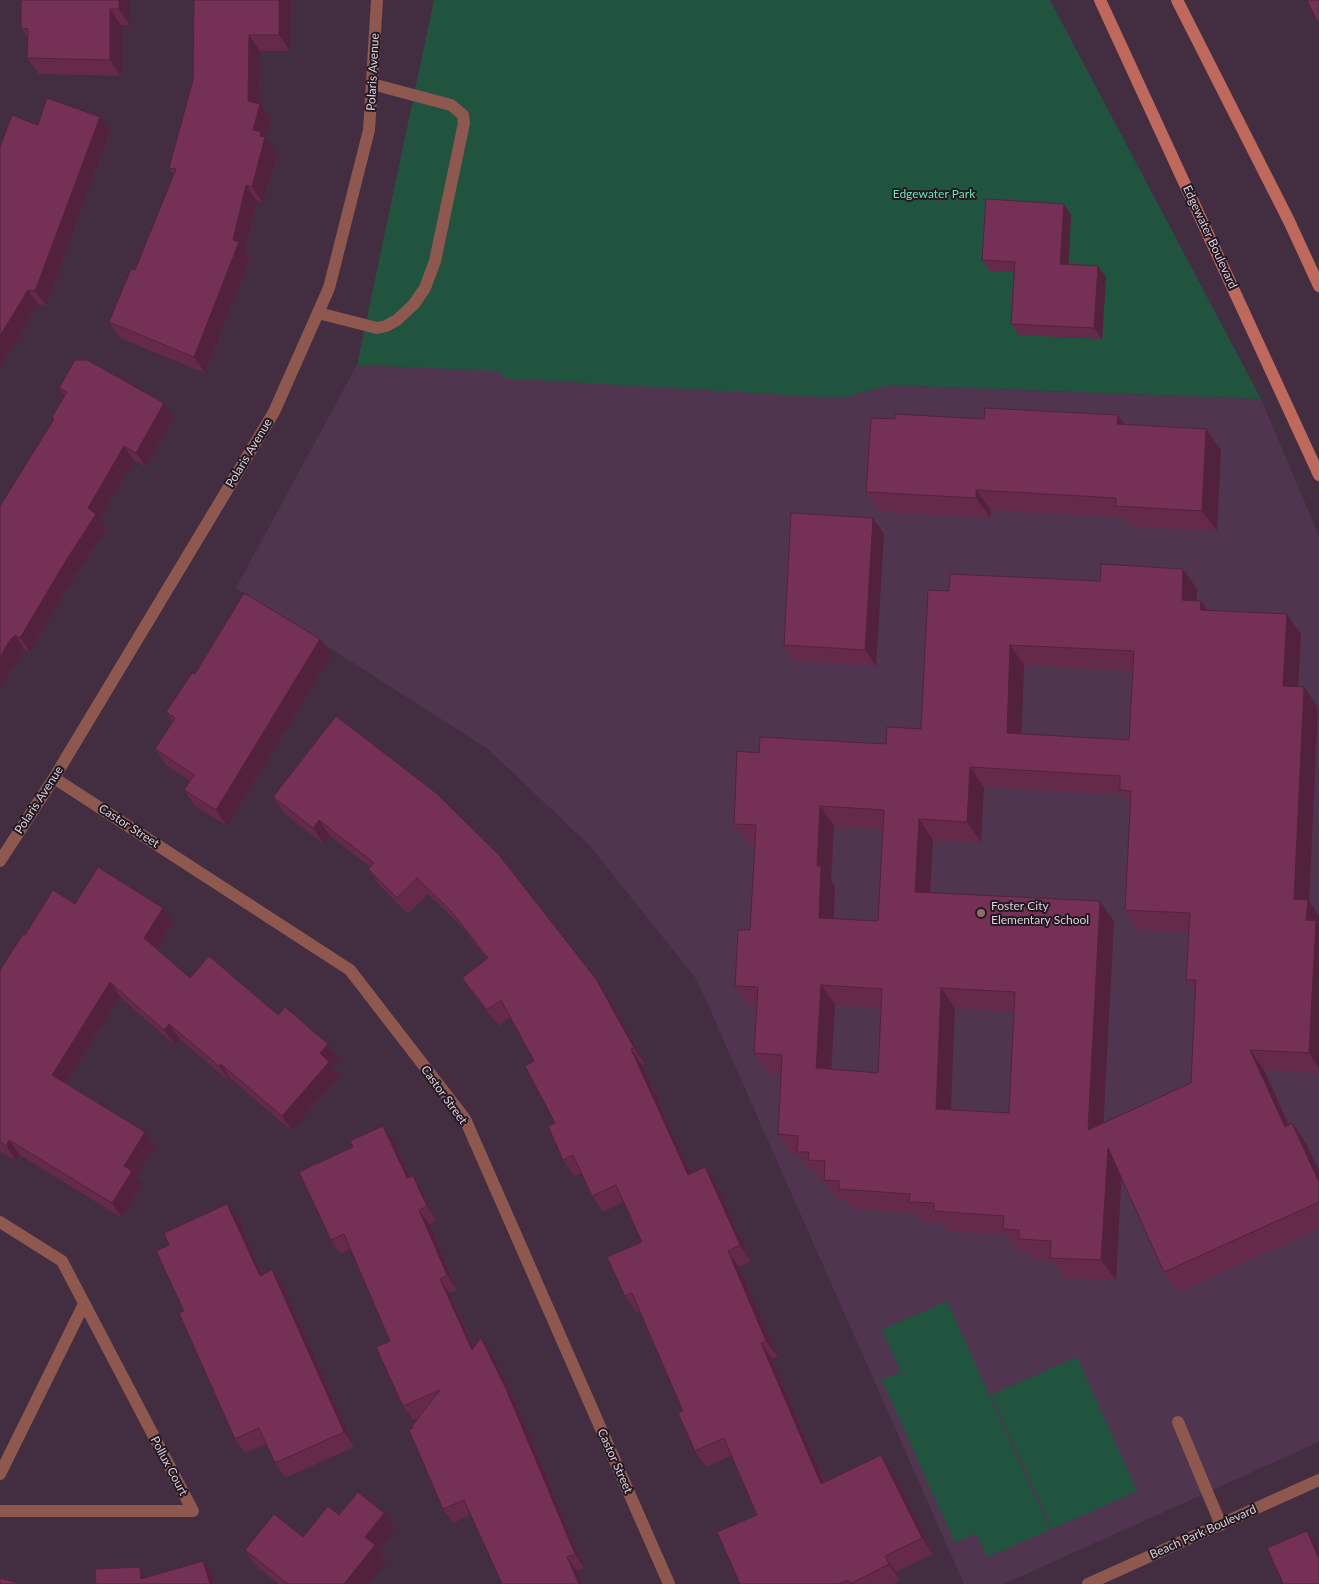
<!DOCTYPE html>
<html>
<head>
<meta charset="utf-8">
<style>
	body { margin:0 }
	canvas { display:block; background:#422d41 }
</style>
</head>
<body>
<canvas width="1319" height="1584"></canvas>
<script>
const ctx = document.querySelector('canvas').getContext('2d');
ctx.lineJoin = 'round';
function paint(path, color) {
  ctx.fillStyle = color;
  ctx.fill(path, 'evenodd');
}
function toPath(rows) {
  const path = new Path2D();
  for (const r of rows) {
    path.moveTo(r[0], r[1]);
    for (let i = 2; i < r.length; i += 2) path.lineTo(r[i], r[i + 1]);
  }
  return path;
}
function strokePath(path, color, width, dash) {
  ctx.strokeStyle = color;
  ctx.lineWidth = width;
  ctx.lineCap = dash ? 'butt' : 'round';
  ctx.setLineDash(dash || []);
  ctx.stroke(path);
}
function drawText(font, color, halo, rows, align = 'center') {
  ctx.font = font + ' Lato,sans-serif';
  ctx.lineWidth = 4;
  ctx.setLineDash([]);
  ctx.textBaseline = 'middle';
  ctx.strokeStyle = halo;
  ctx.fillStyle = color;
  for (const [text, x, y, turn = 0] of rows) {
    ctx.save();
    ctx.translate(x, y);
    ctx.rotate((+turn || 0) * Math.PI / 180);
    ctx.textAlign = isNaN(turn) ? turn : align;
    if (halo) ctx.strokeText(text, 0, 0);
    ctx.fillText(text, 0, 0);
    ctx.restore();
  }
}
paint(toPath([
	[357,365,1261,399,1319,536,1319,1442,1004,1584,964,1584,697,980,590,846,488,749,236,588]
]), '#4f354e');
paint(toPath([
	[434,0,1050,0,1261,399,890,385,840,398,502,378,502,371,357,365],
	[947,1301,1050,1530,987,1557,976,1533,955,1543,882,1380,901,1372,882,1330],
	[1077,1357,1137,1491,1052,1529,991,1395]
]), '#20543f');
strokePath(toPath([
	[318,313,377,328,386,326,397,320,414,304,425,288,435,261,464,123,463,115,451,105,372,84],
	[1178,1422,1221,1525]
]), '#8e584f', 12);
strokePath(toPath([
	[54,778,350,970,465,1119,669,1584],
	[0,861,54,778,274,412,329,288,369,130,377,0],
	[0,1222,62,1261,193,1511,0,1511],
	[0,1474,84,1304],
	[1088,1584,1319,1480]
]), '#8e584f', 12);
strokePath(toPath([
	[1100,0,1319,475],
	[1177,0,1289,221,1319,286]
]), '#bf695d', 12);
paint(toPath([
	[21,0,130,0,130,25,121,25,121,76,39,74,27,58,28,38,21,28],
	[194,0,291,0,290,51,260,51,259,104,271,120,266,138,277,153,263,203,257,201,245,251,250,258,205,373,120,338,109,322,135,270,174,174,169,168,193,80],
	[38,125,110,131,46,306,38,304,0,368],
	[1071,215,1068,265,1106,277,1102,339,1019,335,1011,324,1014,272,990,271,982,260],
	[59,388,164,403,174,418,146,467,134,460,100,519,107,528,75,576,30,652,25,650,21,655,0,688,54,420,52,417,65,396],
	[1118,415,1124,424,1206,429,1221,450,1217,531,1130,526,1124,518,991,510,990,518,881,512,866,492,895,419,984,419],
	[884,534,876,666,795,661,784,645],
	[1183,569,1197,589,1196,601,1201,601,1207,611,1301,634,1298,687,1318,707,1309,901,1319,916,1319,1073,1264,1070,1289,1125,1292,1123,1306,1143,1319,1171,1319,1228,1178,1292,1164,1272,1121,1178,1116,1280,1065,1278,1053,1261,1033,1259,1026,1250,1017,1249,1007,1235,948,1231,942,1223,923,1222,917,1213,853,1209,847,1201,838,1200,824,1180,822,1180,817,1172,811,1172,799,1155,792,1154,778,1134,781,1074,768,1073,754,1053,757,1006,749,1006,735,986,750,930,755,845,748,844,734,824,759,753,886,744,921,729,949,591,1100,581],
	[1024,665,1133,671,1129,740,1021,734],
	[984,787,1123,795,1130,805,1125,910,1139,930,1189,932,1186,980,1195,992,1191,1083,1103,1123,1114,921,1100,901,930,892,933,840,981,842],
	[834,826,883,829,878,921,834,918,835,886,831,880],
	[835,1005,882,1008,878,1073,831,1069],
	[955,1008,1014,1012,1009,1113,951,1109],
	[332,655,227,826,195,806,184,790,190,781,166,765,155,749,173,722,166,712,195,674],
	[336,716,596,979,607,995,645,1064,642,1065,691,1173,705,1167,716,1183,751,1261,739,1267,778,1357,772,1359,825,1482,892,1471,933,1554,896,1572,900,1580,893,1584,740,1584,757,1515,731,1456,706,1467,695,1451,683,1411,639,1311,636,1312,625,1296,642,1242,624,1202,603,1212,592,1196,581,1173,574,1176,563,1160,555,1123,534,1061,510,1017,499,1026,473,994,462,978,487,959,462,927,428,894,408,914,379,885,368,869,370,867,330,836,324,844,284,813,273,797],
	[75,904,173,922,156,949,190,978,278,1015,339,1059,332,1066,339,1076,292,1131,231,1079,229,1081,180,1039,175,1045,120,997,66,1083,155,1146,136,1177,142,1185,122,1218,20,1155,16,1161,0,1151,0,970,25,935],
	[393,1140,410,1177,413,1176,422,1190,436,1220,429,1224,457,1290,449,1293,474,1347,491,1352,516,1403,584,1568,577,1571,471,1515,453,1523,443,1509,413,1428,418,1418,413,1420,403,1406,390,1341,350,1249,340,1254,331,1240],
	[238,1219,263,1275,283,1285,354,1447,285,1478,275,1463,266,1444,245,1453,235,1439,184,1311],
	[384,1513,395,1529,379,1550,387,1561,368,1584,279,1584,256,1566,245,1550,303,1537,339,1515]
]), '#652a49');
paint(toPath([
	[119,0,130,0,130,25,119,9],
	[279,0,291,0,290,51,279,35],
	[110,9,121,25,121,76,110,60],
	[249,35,260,51,259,107,260,104,271,120,266,138,277,153,263,203,252,187,248,101],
	[100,117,110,131,46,306,35,291],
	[246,185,257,201,245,251,250,258,205,373,194,357,233,240],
	[1064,204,1071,215,1068,275,1060,264],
	[1098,266,1106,277,1102,339,1094,328],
	[28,290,38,304,0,368,0,336],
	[164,403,174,418,146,467,136,453],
	[1118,415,1132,436,1117,424],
	[1206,429,1221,450,1217,531,1202,511],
	[124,446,134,460,100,519,107,528,75,576,30,652,20,638,88,508],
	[976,490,991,510,990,518,976,498],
	[873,518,884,534,876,666,865,650],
	[1183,569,1197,589,1196,620,1182,600],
	[1201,601,1215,621,1200,610],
	[1287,614,1301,634,1297,706,1283,686],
	[15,635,25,650,21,655,0,688,0,657,10,640],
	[320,639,332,655,227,826,216,810],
	[1010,645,1024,665,1021,753,1007,733],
	[1304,687,1318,707,1309,901,1319,916,1319,1068,1309,1053,1306,920,1294,899],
	[970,767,984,787,981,842,967,822],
	[820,806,834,826,831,880,835,886,833,938,819,918,817,866],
	[919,819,933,840,929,912,915,892],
	[319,820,330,836,324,844,313,828],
	[1100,901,1114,921,1102,1150,1088,1130],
	[163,908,173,922,154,953,144,938],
	[596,979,607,995,645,1064,634,1048],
	[110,982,120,997,62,1089,52,1075],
	[821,985,835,1005,830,1088,816,1068],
	[941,988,955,1008,950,1129,936,1109],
	[169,1024,180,1039,175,1045,164,1030],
	[328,1044,339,1059,332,1066,339,1076,292,1131,282,1116,320,1053],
	[631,1049,642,1065,699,1191,688,1175],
	[1250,1050,1264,1070,1299,1147,1285,1127],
	[221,1064,231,1079,229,1081,219,1066],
	[1292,1123,1306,1143,1319,1171,1319,1182],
	[383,1126,393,1140,417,1192,407,1178],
	[145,1132,155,1146,136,1177,142,1185,122,1218,112,1203,124,1166],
	[9,1140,20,1155,16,1161,6,1146],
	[1108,1148,1122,1168,1116,1280,1101,1260],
	[705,1167,716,1183,751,1261,740,1245],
	[413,1176,422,1190,436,1220,427,1206],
	[227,1204,238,1219,270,1291,260,1276],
	[419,1210,429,1224,457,1290,447,1275],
	[728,1251,739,1267,778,1357,766,1341],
	[272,1270,283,1285,354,1447,344,1432],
	[440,1279,449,1293,481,1364,472,1350],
	[481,1338,491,1352,516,1403,584,1568,575,1554],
	[761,1343,772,1359,832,1500,821,1484],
	[881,1455,892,1471,933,1554,922,1538],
	[384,1513,395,1529,379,1550,387,1561,368,1584,344,1584,365,1537],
	[1307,1531,1317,1546,1319,1550,1319,1559],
	[885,1556,896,1572,900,1580,889,1564],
	[567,1557,577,1571,582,1584,579,1584],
	[203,1561,212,1574,215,1584,210,1584],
	[140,1567,150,1581,141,1579]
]), '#52223c');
const building = toPath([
	[21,0,119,0,119,9,110,9,110,60,27,58,28,29,21,28,21,0],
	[194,0,279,0,279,35,249,35,248,101,260,104,253,130,261,132,260,136,265,137,252,187,246,185,233,240,239,242,194,357,109,322,131,269,135,270,176,169,169,168,193,80,194,0],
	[1307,0,1319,0,1319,25,1307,0],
	[47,98,100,117,35,291,28,290,0,336,0,147,12,115,38,125,47,98],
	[986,199,1064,204,1060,264,1098,266,1094,328,1011,324,1015,262,982,260,986,199],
	[75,360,87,360,164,403,136,453,124,446,88,508,96,514,65,562,20,638,15,635,10,640,0,657,0,506,54,419,52,417,67,392,59,388,75,360],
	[985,408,1118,415,1117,424,1206,429,1202,511,1115,506,1116,498,976,490,976,498,866,492,871,418,895,419,895,414,984,419,985,408],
	[791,513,873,518,865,650,784,645,791,513],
	[1101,564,1183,569,1182,600,1201,601,1200,610,1287,614,1283,686,1304,687,1294,899,1308,900,1306,920,1316,921,1309,1053,1250,1050,1285,1127,1292,1123,1319,1182,1319,1202,1164,1272,1108,1148,1101,1260,1050,1258,1051,1241,1019,1239,1019,1230,1003,1229,1004,1216,934,1211,934,1203,909,1202,910,1194,839,1189,839,1181,824,1180,825,1161,808,1160,809,1152,797,1152,798,1136,778,1134,782,1055,754,1053,758,987,735,986,738,930,750,930,756,825,734,824,737,751,759,753,760,737,886,744,887,727,921,729,928,590,949,591,950,574,1100,581,1101,564],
	[1010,645,1134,651,1129,740,1007,733,1010,645],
	[970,767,1120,776,1120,790,1131,791,1125,910,1190,913,1186,980,1196,980,1191,1083,1088,1130,1100,901,915,892,919,819,967,822,970,767],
	[820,806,884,810,878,921,819,918,821,866,817,866,820,806],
	[821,985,882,989,878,1073,816,1068,821,985],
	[941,988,1015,992,1009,1113,936,1109,941,988],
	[244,593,320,639,216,810,184,790,194,775,155,749,175,718,166,712,192,673,195,674,244,593],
	[336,716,436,793,499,855,596,979,634,1048,631,1049,688,1175,705,1167,740,1245,728,1251,766,1341,761,1343,821,1484,881,1455,922,1538,885,1556,889,1564,850,1584,848,1580,838,1584,740,1584,717,1532,757,1515,724,1438,695,1451,678,1413,683,1411,632,1293,625,1296,607,1257,642,1242,616,1185,592,1196,573,1155,563,1160,548,1126,555,1123,525,1066,534,1061,501,1000,487,1010,462,978,488,958,451,911,417,878,397,898,368,869,374,863,319,820,313,828,273,797,336,716],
	[98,867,163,908,144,938,190,978,209,956,278,1015,285,1007,328,1044,320,1053,329,1062,282,1116,221,1064,219,1066,169,1024,164,1030,110,982,52,1075,145,1132,124,1166,132,1171,112,1203,9,1140,6,1146,0,1142,0,970,23,934,25,935,53,890,75,904,98,867],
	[383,1126,407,1178,413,1176,427,1206,419,1210,447,1275,440,1279,472,1350,481,1338,506,1389,575,1554,567,1557,579,1584,502,1584,464,1500,443,1509,409,1430,413,1428,412,1426,440,1390,403,1406,376,1347,390,1341,344,1234,331,1240,299,1172,353,1147,350,1141,383,1126],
	[227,1204,260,1276,272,1270,344,1432,275,1463,259,1428,235,1439,179,1313,184,1311,156,1251,169,1245,164,1233,227,1204],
	[358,1492,384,1513,365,1537,375,1545,344,1584,288,1584,245,1550,274,1514,303,1537,328,1506,339,1515,358,1492],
	[1307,1531,1319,1559,1319,1584,1281,1584,1283,1583,1267,1548,1307,1531],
	[203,1561,210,1584,96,1584,95,1569,140,1567,141,1579,203,1561],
	[0,1578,18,1583,18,1584,0,1584,0,1578]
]);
paint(building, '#753155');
strokePath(building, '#52223c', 1);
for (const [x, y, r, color] of [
	[981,913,5,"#8d6e63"]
]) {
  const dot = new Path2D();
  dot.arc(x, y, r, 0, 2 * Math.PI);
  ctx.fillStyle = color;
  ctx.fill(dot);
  strokePath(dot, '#221922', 2);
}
drawText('12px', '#dccfdc', '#221922', [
	["Polaris Avenue",373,72,-87],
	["Edgewater Boulevard",1210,237,65],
	["Polaris Avenue",249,453,-59],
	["Polaris Avenue",39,800,-57],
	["Castor Street",129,826,33],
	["Castor Street",444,1095,54],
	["Castor Street",615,1461,66],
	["Pollux Court",169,1466,62],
	["Beach Park Boulevard",1203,1532,-24]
]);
drawText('12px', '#68e4b0', '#221922', [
	["Edgewater Park",934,194]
]);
drawText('12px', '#dccfdc', '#221922', [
	["Foster City",991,906],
	["Elementary School",991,920]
], 'left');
</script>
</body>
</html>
